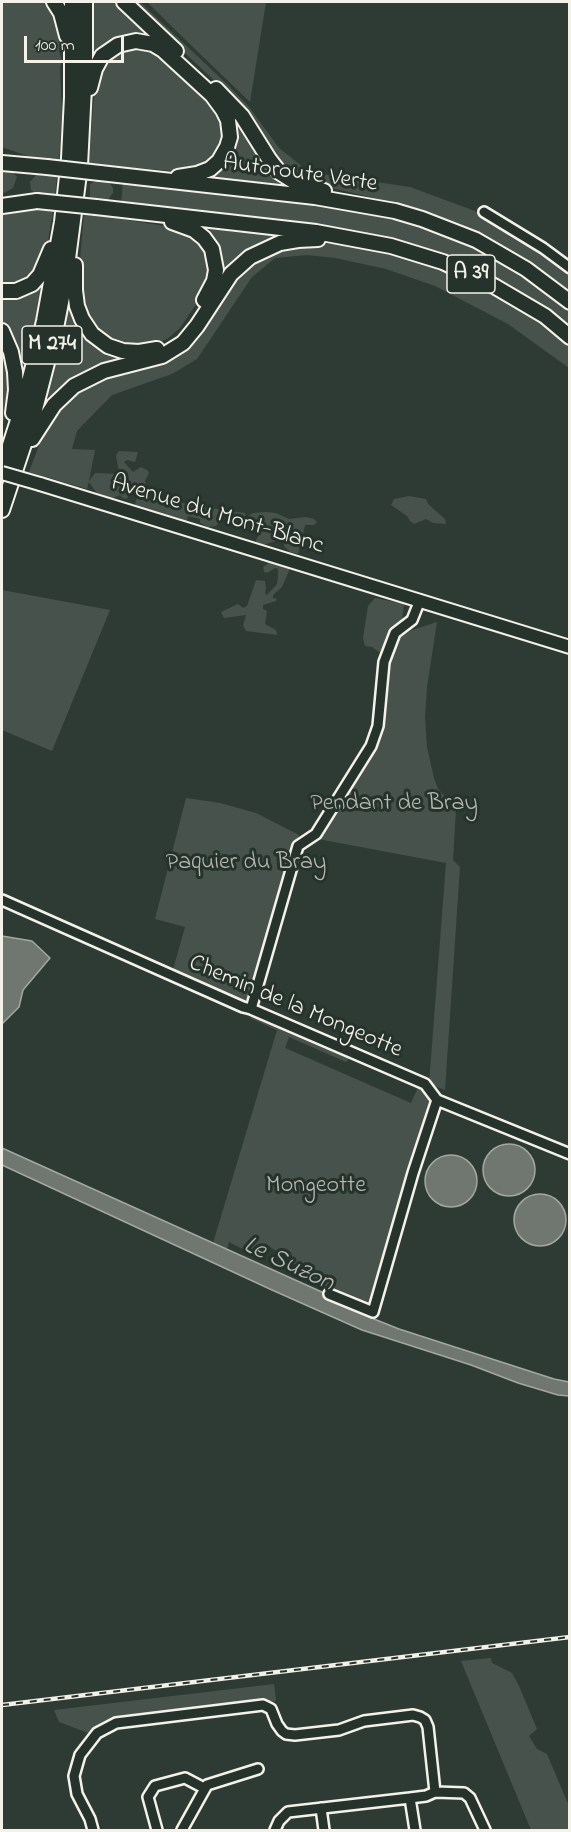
<!DOCTYPE html>
<html>
<head>
<meta charset="utf-8">
<style>
	body { margin:0 }
	#map { position:relative; width:571px; height:1832px; overflow:hidden; background:#2e3b34; font-family:"Indie Flower",sans-serif }
	canvas { display:block }
	.frame { position:absolute; inset:0; border:3px solid #f4f1e8; pointer-events:none }
	.scale { position:absolute; left:24px; top:36px; width:100px; height:27px; box-sizing:border-box; border:3px solid #f4f1e8; border-top:0; padding-left:8px; font-size:18px; line-height:21px; white-space:nowrap; color:#f4f1e8; -webkit-text-stroke:4px #26332d; paint-order:stroke }
</style>
</head>
<body>
<div id="map">
<canvas width="571" height="1832"></canvas>
<div class="frame"></div>
<div class="scale">100 m</div>
</div>
<script>
const ctx = document.querySelector('canvas').getContext('2d');
ctx.lineJoin = 'round';
function paint(path, color) {
  ctx.fillStyle = color;
  ctx.fill(path, 'evenodd');
}
function toPath(rows) {
  const path = new Path2D();
  for (const r of rows) {
    if (r.length === 3) {
      path.moveTo(r[0] + r[2], r[1]);
      path.arc(r[0], r[1], r[2], 0, 2 * Math.PI);
      continue;
    }
    path.moveTo(r[0], r[1]);
    for (let i = 2; i < r.length; i += 2) path.lineTo(r[i], r[i + 1]);
  }
  return path;
}
function strokePath(path, color, width, dash) {
  ctx.strokeStyle = color;
  ctx.lineWidth = width;
  ctx.lineCap = dash ? 'butt' : 'round';
  ctx.setLineDash(dash || []);
  ctx.stroke(path);
}
function drawText(font, color, halo, rows, align = 'center') {
  ctx.font = font + ' "Indie Flower",sans-serif';
  ctx.lineWidth = 6;
  ctx.setLineDash([]);
  ctx.textBaseline = 'middle';
  ctx.strokeStyle = halo;
  ctx.fillStyle = color;
  for (const [text, x, y, turn = 0] of rows) {
    ctx.save();
    ctx.translate(x, y);
    ctx.rotate((+turn || 0) * Math.PI / 180);
    ctx.textAlign = isNaN(turn) ? turn : align;
    if (halo) ctx.strokeText(text, 0, 0);
    ctx.fillText(text, 0, 0);
    ctx.restore();
  }
}
paint(toPath([
	[2,2,49,2,54,8,60,28,59,51,62,61,60,67,62,116,59,161,33,158,2,147],
	[91,2,121,2,163,42,150,39,94,62],
	[131,2,140,2,229,86,249,107,279,148,303,167,322,174,410,187,475,211,534,246,569,272,569,292,518,255,472,230,420,209,315,184,299,179,279,164,240,105],
	[147,2,266,2,250,102,199,53],
	[128,46,156,50,210,99,224,121,223,145,210,162,185,172,89,164,93,106,98,75,104,62],
	[229,110,298,190,277,186,272,183,200,178,217,169],
	[2,167,12,171,17,177,13,188,4,193,2,193],
	[38,173,57,175,55,198,40,197,31,190,30,182],
	[100,179,108,181,113,188,113,193,107,201,97,202,90,200,90,184],
	[123,181,321,203,410,222,469,244,511,266,554,296,569,310,569,331,451,259,121,205],
	[31,208,53,212,46,252,38,271,23,285,2,287,2,211],
	[84,213,183,229,203,241,212,268,203,294,180,328,167,339,144,348,132,348,102,337,86,318,78,284],
	[199,224,233,232,292,235,219,286],
	[312,243,344,245,402,257,427,264,477,285,532,316,569,344,569,368,508,324,435,286,386,269,335,258,307,255,275,258,252,277,197,359,172,374,112,395,77,431,72,449,95,450,89,481,95,473,119,474,116,455,119,451,138,452,135,462,127,460,124,462,133,472,141,467,147,470,149,473,145,481,147,488,137,490,129,486,129,493,127,499,122,498,120,495,113,498,107,498,96,492,89,482,87,489,29,472,49,419,86,383,165,359,243,268,276,248],
	[47,275,44,294,40,300,33,331,29,362,23,384,2,325,2,294],
	[70,288,81,325,137,356,53,397,46,395],
	[2,338,12,375,11,405,6,410,2,429],
	[409,496,426,499,428,504,445,519,446,524,433,523,426,519,414,524,410,521,407,516,391,505,394,499],
	[138,497,160,502,169,498,189,505,245,513,246,515,243,518,234,518,218,515,218,523,216,526,208,527,200,523,200,519,188,516,186,522,138,507,135,505,136,500],
	[266,512,276,513,289,519,306,517,314,519,317,522,314,525,305,525,298,554,290,552,284,546,287,526,283,526,280,530,276,541,263,545,255,543,263,525,263,521,254,520,249,518,248,516,253,513],
	[270,562,289,568,289,571,282,587,273,595,273,598,277,599,276,601,263,605,263,609,267,611,265,624,276,630,277,635,246,631,243,625,246,615,224,618,221,612,238,604,243,608,247,606,256,580,265,581,266,589,265,593,266,595,269,593,277,584,278,577,278,569,275,568,267,573,264,572,263,567],
	[2,590,110,610,52,751,2,730],
	[375,598,404,604,402,621,396,624,386,636,382,651,379,652,372,647,365,646,363,638,368,606],
	[437,622,427,687,425,717,427,747,434,778,438,789,456,808,453,860,460,867,445,1090,429,1084,446,863,318,839,373,752,384,717,387,673,392,650,398,639,412,630],
	[186,798,220,803,256,813,299,835,252,995,244,1002,237,1002,172,973,185,927,155,919],
	[253,1014,348,1055,348,1060,346,1062,289,1037,285,1048,411,1103,419,1085,426,1090,432,1100,374,1302,371,1307,328,1291,326,1287,302,1274,315,1277,315,1266,296,1265,269,1246,260,1258,229,1242,227,1249,213,1243,277,1030,250,1018],
	[491,1658,492,1663,512,1673,519,1686,537,1729,529,1736,537,1749,547,1754,569,1806,569,1830,531,1830,461,1661],
	[274,1684,276,1701,119,1720,98,1728,91,1734,59,1722,54,1710]
]), '#48524c');
const water = toPath([
	[2,936,32,941,50,958,23,990,19,1007,2,1024,2,936],
	[509,1170,26],
	[2,1148,364,1311,369,1317,399,1329,554,1379,569,1382,569,1396,558,1395,518,1383,471,1365,362,1330,272,1290,2,1165,2,1148],
	[451,1181,26],
	[540,1220,26]
]);
paint(water, '#6f7770');
strokePath(water, '#a4a8a0', 1.5);
const minor = toPath([
	[484,212,543,248,570,268],
	[2,900,243,1007,251,1009,425,1084,437,1100,570,1154],
	[251,1009,298,846,316,834,371,746,378,726,384,662,395,633,412,620,420,600],
	[329,1294,373,1312,413,1173,437,1100],
	[410,1798,415,1830],
	[321,1808,324,1830],
	[93,1830,90,1819,77,1794,74,1776,80,1755,97,1733,116,1723,263,1705,271,1709,277,1724,282,1731,286,1734,295,1735,339,1730,364,1721,413,1715,420,1717,425,1720,428,1727,435,1792],
	[157,1830,148,1797,155,1786,185,1778,204,1788],
	[182,1830,207,1785,258,1769],
	[275,1830,279,1821,288,1812,410,1798,426,1796,435,1792,464,1793,470,1798,485,1830]
]);
const major = toPath([
	[40,484,570,647]
]);
const highway = toPath([
	[54,2,61,13,67,36],
	[124,2,176,51],
	[90,88,95,69,102,56,118,45,136,41,153,44,163,50,212,95,223,110,228,120,230,137,227,147,219,161,210,169,197,174,178,177],
	[216,89,242,116,269,159,279,172,298,184,324,191],
	[2,163,47,167],
	[100,173,315,197,395,211,422,219,476,240,526,269,570,302],
	[2,206,37,201],
	[96,207,316,232,391,246,443,262,494,286,545,316,570,337],
	[172,222,194,230,204,238,212,249,216,270,214,281,204,300],
	[75,265,75,290,77,306,82,319,92,334,108,346,123,351,139,352,157,349],
	[2,291,16,291,32,284,40,275,51,249],
	[2,331,11,352,15,372,16,390,13,413],
	[32,439,54,405,74,386,104,371,162,356,183,343,197,326,231,274,250,257,280,243,298,240,318,239],
	[2,470,22,408,35,359,44,321,62,222,69,158,72,97,72,2],
	[2,510,33,417,56,328,65,282,80,166,85,68,85,2]
]);
strokePath(minor, '#f4f1e8', 14);
strokePath(major, '#f4f1e8', 16);
strokePath(highway, '#f4f1e8', 18);
strokePath(minor, '#26332d', 9);
strokePath(major, '#26332d', 12);
strokePath(highway, '#26332d', 14);
const rail = toPath([
	[2,1705,570,1637]
]);
strokePath(rail, '#f4f1e8', 4.5);
strokePath(rail, '#26332d', 2, [7]);
const majorBridge = toPath([
	[2,473,40,484]
]);
const highwayBridge = toPath([
	[47,167,100,173],
	[37,201,96,207]
]);
strokePath(majorBridge, '#f4f1e8', 16, []);
strokePath(highwayBridge, '#f4f1e8', 18, []);
strokePath(majorBridge, '#26332d', 12);
strokePath(highwayBridge, '#26332d', 14);
for (const [x, y, w] of [
	[471,274,48],
	[52,345,60]
]) {
  const box = new Path2D();
  box.roundRect(x - w / 2, y - 19, w, 38, 4.5);
  ctx.fillStyle = '#26332d';
  ctx.fill(box);
  strokePath(box, '#f4f1e8', 1.5);
}
drawText('bold 22px', '#f4f1e8', null, [
	["A 39",471,274],
	["M 274",52,345]
]);
drawText('24px', '#f4f1e8', '#26332d', [
	["Autoroute Verte",300,175,8],
	["Avenue du Mont-Blanc",217,516,17],
	["Chemin de la Mongeotte",295,1008,23]
]);
drawText('24px', '#b8b9b1', '#26332d', [
	["Pendant de Bray",394,805],
	["Paquier du Bray",246,864],
	["Mongeotte",316,1187]
]);
drawText('italic 26px', '#b8bab2', '#26332d', [
	["Le Suzon",288,1266,25]
]);
</script>
</body>
</html>
